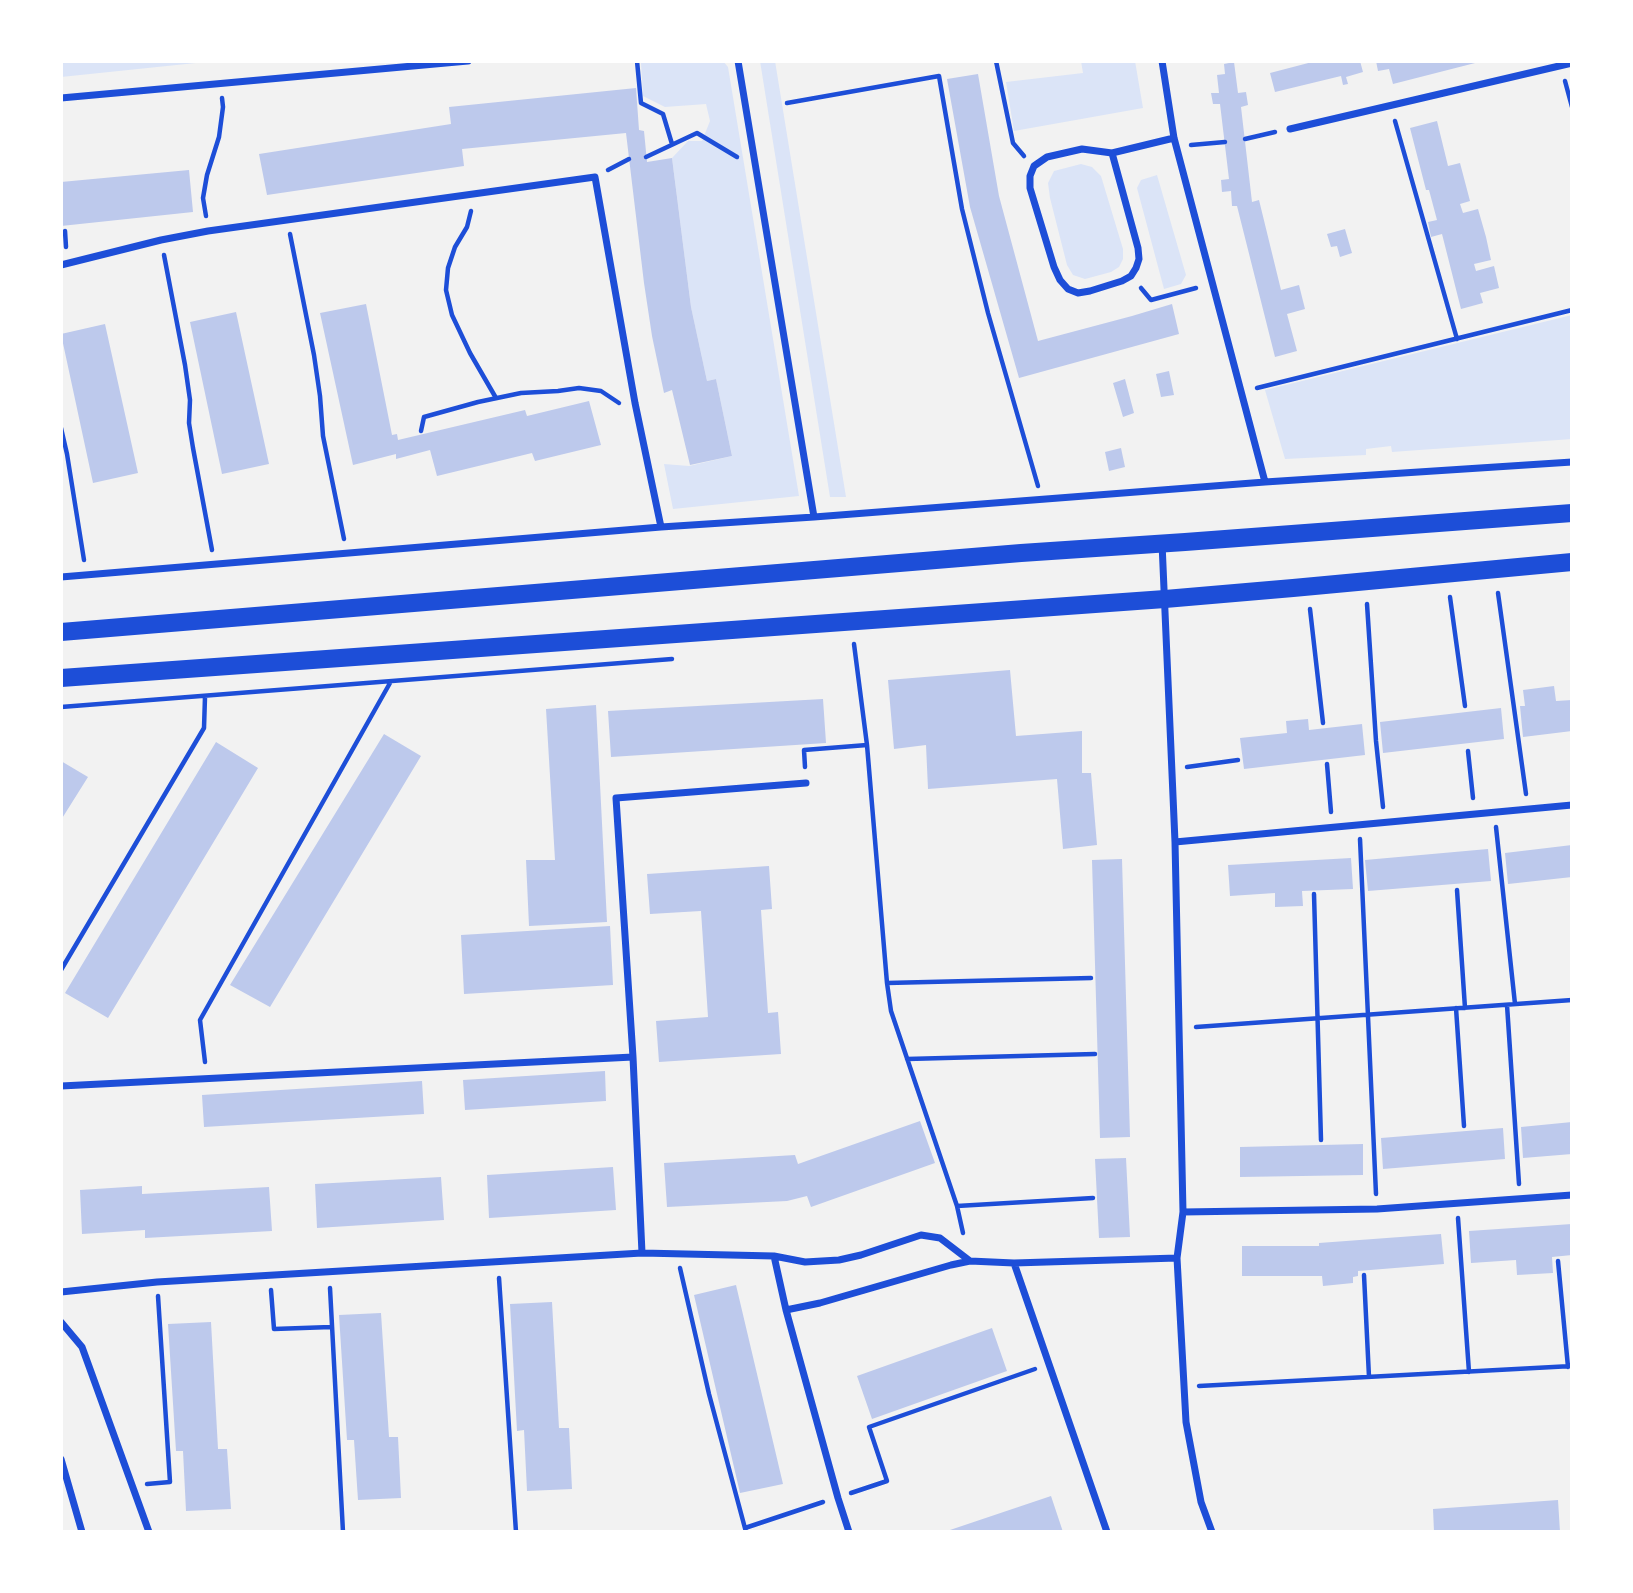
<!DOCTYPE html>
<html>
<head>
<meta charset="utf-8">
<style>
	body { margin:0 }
	#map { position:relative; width:1633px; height:1593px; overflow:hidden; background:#f2f2f2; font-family:"Work Sans",sans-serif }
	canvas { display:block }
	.frame { position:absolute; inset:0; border:63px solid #fff; pointer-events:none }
</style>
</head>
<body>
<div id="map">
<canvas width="1633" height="1593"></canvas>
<div class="frame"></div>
</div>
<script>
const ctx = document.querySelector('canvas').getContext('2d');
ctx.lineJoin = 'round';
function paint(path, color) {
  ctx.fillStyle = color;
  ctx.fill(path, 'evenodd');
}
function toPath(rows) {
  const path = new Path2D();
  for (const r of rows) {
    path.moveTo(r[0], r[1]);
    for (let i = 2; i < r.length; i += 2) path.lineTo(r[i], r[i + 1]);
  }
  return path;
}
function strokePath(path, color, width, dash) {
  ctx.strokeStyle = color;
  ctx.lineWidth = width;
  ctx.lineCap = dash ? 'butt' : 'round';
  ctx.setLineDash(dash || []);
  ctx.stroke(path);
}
paint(toPath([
	[61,61,215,61,61,77],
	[661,61,723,61,728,67,799,496,673,509,664,464,689,466,732,456,716,379,707,381,691,307,672,158,688,141,702,141,710,121,706,104,665,107,643,96,641,63],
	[760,61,775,61,846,497,830,497],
	[1081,61,1135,61,1143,108,1014,131,1006,82,1083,73],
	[1081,164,1092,167,1101,176,1123,249,1123,259,1119,267,1111,272,1085,279,1073,275,1067,265,1050,198,1048,183,1054,171],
	[1157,175,1186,275,1181,284,1164,289,1137,188,1141,180],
	[1572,315,1572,439,1392,452,1391,446,1366,449,1366,455,1285,459,1265,390]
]), '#dbe4f7');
paint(toPath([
	[1316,61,1360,61,1363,72,1346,77,1348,84,1343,85,1341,76,1275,92,1270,73],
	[1376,61,1479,61,1479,62,1393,84,1389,69,1378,71],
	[1234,62,1238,93,1246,92,1248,105,1241,107,1252,202,1259,200,1281,290,1299,285,1305,309,1287,314,1297,351,1275,357,1237,206,1232,206,1231,191,1222,192,1221,180,1229,179,1220,104,1213,104,1211,93,1219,93,1217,75,1225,74,1224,64],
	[978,74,999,196,1038,341,1132,316,1172,304,1179,334,1019,378,970,207,947,79],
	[636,88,639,130,644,131,647,162,672,158,691,307,707,381,716,379,732,456,690,465,672,390,664,393,652,336,644,283,626,133,462,149,464,166,267,195,259,154,451,124,449,107],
	[1437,121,1448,166,1460,163,1470,201,1460,204,1463,213,1478,209,1486,237,1491,260,1474,264,1476,271,1494,266,1499,288,1480,293,1483,303,1461,309,1442,234,1431,237,1428,222,1437,220,1429,190,1426,190,1410,128],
	[189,170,193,212,61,226,61,182],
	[1345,229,1352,253,1340,257,1337,246,1331,247,1327,234],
	[366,304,392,435,397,434,398,440,525,410,527,416,589,401,601,445,535,461,532,453,437,476,430,450,396,459,396,454,353,465,320,313],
	[236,312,269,464,222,474,190,322],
	[105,324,138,473,93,483,61,334],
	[1169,371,1174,395,1161,397,1156,374],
	[1125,379,1134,413,1123,417,1113,383],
	[1121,448,1125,467,1109,471,1105,452],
	[1010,670,1016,736,1082,731,1082,773,1091,773,1097,845,1063,849,1057,779,928,789,926,745,894,749,888,680],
	[1554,686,1556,701,1572,700,1572,731,1523,737,1520,706,1525,706,1523,690],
	[823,699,826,743,611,757,608,711],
	[596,705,607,922,529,926,526,860,555,860,546,709],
	[1501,708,1504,739,1383,753,1380,722],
	[1308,719,1309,730,1362,724,1365,755,1244,769,1240,738,1287,733,1286,721],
	[384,734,421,756,270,1007,230,985],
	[216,742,258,768,108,1018,65,993],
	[61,761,88,777,61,820],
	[1572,845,1572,877,1508,884,1505,853],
	[1488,849,1491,881,1368,891,1365,860],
	[1351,858,1353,889,1302,891,1303,906,1275,907,1275,893,1230,896,1228,865],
	[1122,859,1130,1137,1100,1138,1092,860],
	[769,866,772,909,761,910,768,1013,778,1012,781,1054,659,1062,656,1021,708,1017,701,911,650,914,647,874],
	[610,926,613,985,464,994,461,935],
	[605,1071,606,1101,465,1110,463,1080],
	[422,1081,424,1114,204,1127,202,1095],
	[920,1121,935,1163,811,1207,807,1196,787,1201,667,1207,664,1163,795,1155,798,1164],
	[1572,1122,1572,1154,1523,1158,1521,1127],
	[1503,1128,1505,1159,1383,1169,1381,1138],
	[1363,1144,1363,1175,1240,1177,1240,1147],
	[1126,1158,1130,1237,1099,1238,1095,1159],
	[613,1167,616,1210,489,1218,487,1175],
	[441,1177,444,1220,317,1228,315,1184],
	[142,1186,142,1194,269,1187,272,1231,145,1238,145,1230,82,1234,80,1190],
	[1572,1224,1572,1255,1552,1257,1553,1273,1517,1275,1516,1260,1471,1263,1469,1231],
	[1441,1234,1444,1264,1358,1271,1358,1276,1353,1277,1353,1283,1323,1286,1322,1276,1242,1276,1242,1246,1319,1246,1319,1243],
	[736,1285,783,1484,740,1493,694,1295],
	[552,1302,559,1428,569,1428,572,1489,527,1491,524,1430,517,1431,510,1304],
	[381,1313,389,1437,398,1437,401,1498,358,1500,354,1440,347,1440,339,1315],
	[211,1322,218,1449,227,1449,231,1509,186,1511,183,1451,176,1451,168,1324],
	[992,1328,1007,1371,872,1419,857,1376],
	[1051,1496,1063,1532,947,1532,947,1531],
	[1558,1500,1560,1532,1434,1532,1433,1509]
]), '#bdc9ec');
strokePath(toPath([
	[637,61,641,103,663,114,672,144],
	[996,61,1013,143,1024,156],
	[1565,81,1572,107],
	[787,103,939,76,962,209,988,313,1038,486],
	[1395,121,1457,339],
	[1245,139,1275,132],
	[1191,145,1225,142],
	[646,157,697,133,737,157],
	[608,170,629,159],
	[471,211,467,227,455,247,448,268,446,290,452,315,470,353,496,398],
	[206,216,203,198,207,175,219,137,223,107,222,98],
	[65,231,66,247],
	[290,234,314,355,320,396,323,436,344,539],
	[164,255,185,365,190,400,189,423,193,448,212,550],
	[1141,288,1151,300,1196,288],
	[1257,388,1572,310],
	[61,428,67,454,84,560],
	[421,431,424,417,478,402,521,393,558,391,579,388,601,391,619,403],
	[1498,593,1526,794],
	[1450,597,1465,706],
	[1367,604,1376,741,1383,807],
	[1310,609,1323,723],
	[854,644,867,745,887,983,891,1011,957,1206,963,1233],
	[61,707,672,659],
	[1468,751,1473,798],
	[1327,764,1331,812],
	[805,767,804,750,867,745],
	[1187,767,1238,760],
	[1496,827,1515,1004],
	[1360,839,1376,1194],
	[1457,890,1465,1008],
	[1314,894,1321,1140],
	[61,970,204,728,205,697],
	[887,983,1091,978],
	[1507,1005,1519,1184],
	[1456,1008,1464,1126],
	[1196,1027,1572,1000],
	[907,1059,1095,1054],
	[205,1062,200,1020,390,683],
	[957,1206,1093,1198],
	[1458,1218,1469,1372],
	[1558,1261,1568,1367],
	[680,1268,709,1394,746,1532],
	[1364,1275,1369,1377],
	[499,1278,516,1532],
	[330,1288,343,1532],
	[271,1290,274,1329,331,1327],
	[1199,1386,1572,1366],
	[147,1484,170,1482,158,1296],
	[851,1493,887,1481,869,1427,1035,1369],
	[745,1528,823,1502]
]), '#1d4ed8', 4.5);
strokePath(toPath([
	[738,61,814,517],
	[1162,61,1174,138,1265,482],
	[61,98,468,61],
	[1290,129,1572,63],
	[1112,153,1138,248,1139,259,1136,268,1131,276,1122,281,1090,291,1078,293,1068,289,1060,280,1054,267,1030,188,1030,176,1034,166,1047,157,1082,149,1112,153,1174,138],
	[61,265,161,240,208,231,595,177,635,403,661,527],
	[1162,543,1175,842,1183,1212,1177,1258,1186,1422,1201,1502,1212,1532],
	[61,577,661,527,814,517,1265,482,1572,462],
	[1175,842,1572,805],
	[61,1086,633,1057],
	[1183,1212,1377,1209,1572,1195],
	[642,1253,633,1057,616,798,806,783],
	[774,1256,786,1310,838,1498,849,1532],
	[970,1261,1014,1263,1177,1258],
	[1014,1263,1107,1532],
	[61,1292,157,1282,642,1253,774,1256,805,1262,839,1260,861,1255,921,1235,940,1238,970,1261,951,1265,820,1303,786,1310],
	[61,1322,82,1347,149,1532],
	[61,1459,82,1532]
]), '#1d4ed8', 7);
strokePath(toPath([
	[61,632,1021,553,1185,542,1572,513],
	[61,678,1165,599,1293,588,1572,562]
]), '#1d4ed8', 18);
</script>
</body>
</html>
